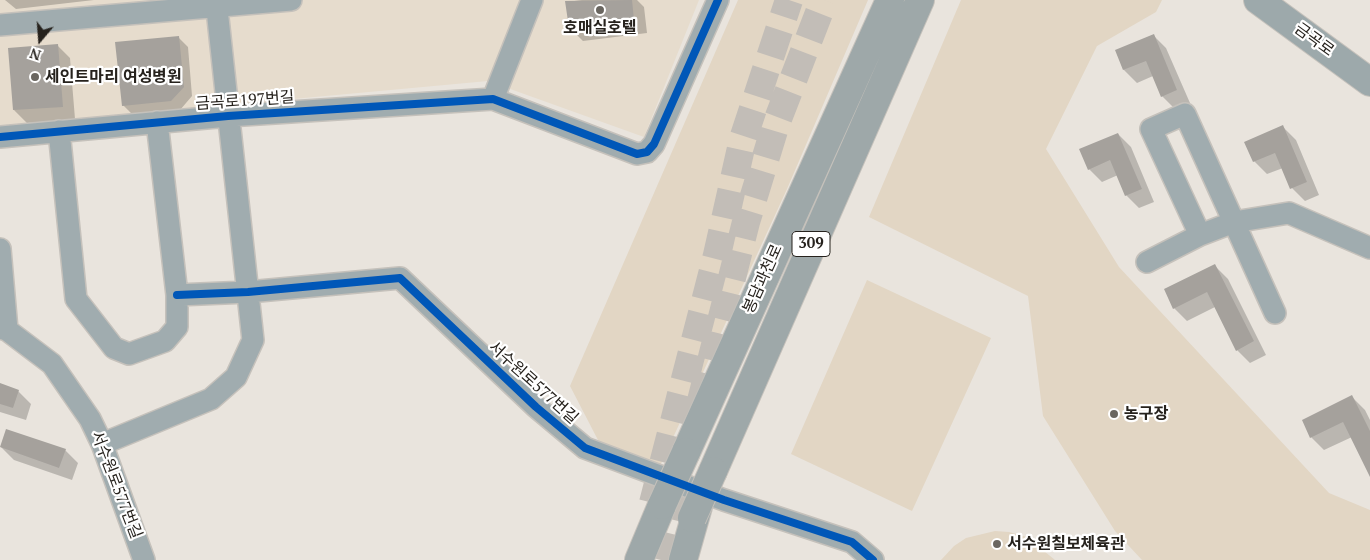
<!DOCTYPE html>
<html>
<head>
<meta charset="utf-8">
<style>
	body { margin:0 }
	#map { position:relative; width:1370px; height:560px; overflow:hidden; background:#e9e4dd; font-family:"PT Serif",serif }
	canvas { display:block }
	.north { position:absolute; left:15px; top:15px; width:50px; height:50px; -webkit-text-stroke:4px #fff; paint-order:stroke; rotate:198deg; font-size:14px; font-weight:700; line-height:20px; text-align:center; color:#26221d }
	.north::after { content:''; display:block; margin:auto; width:18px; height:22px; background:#26221d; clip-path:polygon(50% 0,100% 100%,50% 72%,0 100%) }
</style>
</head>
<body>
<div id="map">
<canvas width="1370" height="560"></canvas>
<div class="north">N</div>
</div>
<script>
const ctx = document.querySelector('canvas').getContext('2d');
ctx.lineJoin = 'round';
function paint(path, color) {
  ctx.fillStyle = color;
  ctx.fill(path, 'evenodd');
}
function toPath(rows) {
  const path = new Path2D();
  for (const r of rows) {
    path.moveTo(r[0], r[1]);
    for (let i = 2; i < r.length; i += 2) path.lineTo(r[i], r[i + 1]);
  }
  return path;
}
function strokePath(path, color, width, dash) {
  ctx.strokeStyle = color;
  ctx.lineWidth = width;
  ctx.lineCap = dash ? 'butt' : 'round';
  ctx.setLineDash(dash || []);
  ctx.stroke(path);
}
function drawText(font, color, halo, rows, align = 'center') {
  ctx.font = font + ' "PT Serif","Noto Sans KR",serif';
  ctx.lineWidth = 4.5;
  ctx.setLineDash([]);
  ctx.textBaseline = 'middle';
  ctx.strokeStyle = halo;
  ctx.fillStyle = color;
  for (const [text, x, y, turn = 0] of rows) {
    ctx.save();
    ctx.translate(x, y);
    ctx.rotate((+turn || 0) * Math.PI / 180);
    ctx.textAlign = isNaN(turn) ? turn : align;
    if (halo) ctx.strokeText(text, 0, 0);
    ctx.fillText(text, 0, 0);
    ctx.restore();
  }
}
paint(toPath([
	[0,0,699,0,644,137,488,81,0,126]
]), '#e6dccd');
paint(toPath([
	[738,0,868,0,787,189,660,466,599,442,570,386],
	[961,0,1162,0,1156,12,1097,46,1046,149,1119,267,1329,493,1370,510,1370,560,1142,560,1115,531,1043,416,1028,296,869,217],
	[867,280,991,338,912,511,791,454],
	[995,531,1009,532,1027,537,1055,560,941,560,954,546,966,538]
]), '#e2d6c4');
paint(toPath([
	[5,0,94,0,16,9],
	[582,0,637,0,644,7,647,33,583,41,570,28,567,2],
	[1153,35,1166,48,1190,103,1175,109,1162,96,1153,76,1137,83,1124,70,1116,51],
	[178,37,188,47,192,96,180,110,132,114,123,105],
	[57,45,70,58,75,119,27,123,14,110],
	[1283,127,1296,140,1319,195,1305,201,1292,188,1283,168,1267,174,1254,161],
	[1118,134,1131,147,1154,202,1139,208,1126,195,1118,175,1102,182,1089,169],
	[1215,266,1228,279,1266,355,1250,363,1237,350,1215,307,1187,321,1174,308],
	[0,385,18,391,31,404,26,420,0,412],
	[1352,397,1365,410,1370,420,1370,474,1352,437,1324,450,1311,437],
	[1,447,65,450,78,463,72,480,14,460]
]), '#0003');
paint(toPath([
	[632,0,634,20,569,28,565,1],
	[1154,34,1177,90,1161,97,1146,61,1123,70,1115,50],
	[179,36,184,87,171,101,122,106,115,42],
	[58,44,63,107,13,110,8,48],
	[1283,125,1307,182,1290,189,1275,153,1253,162,1244,142],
	[1118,133,1142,189,1125,196,1110,160,1088,170,1079,149],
	[1215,264,1254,341,1236,351,1207,292,1173,309,1164,289],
	[0,383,19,390,13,408,0,404],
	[1352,395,1370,431,1370,477,1343,422,1310,438,1302,420],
	[6,429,66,449,59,468,0,447]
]), '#a5a19c');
strokePath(toPath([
	[701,401,746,222,776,124,824,0],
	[653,503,717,255,743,139,789,0],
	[661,560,680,484]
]), '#c2bdb7', 28, [28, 14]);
const minor = toPath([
	[0,25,291,0],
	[493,99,532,0],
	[59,131,76,299,114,348,129,354,165,341,177,327,177,295,157,122],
	[0,137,228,116,493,99,637,154,647,152,654,144,718,0],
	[1200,235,1151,129,1185,114,1275,313],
	[0,249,7,330],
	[1147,262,1200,235,1234,222,1289,213,1370,248],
	[177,295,248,292,400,278,536,407,585,448,724,500,852,542,873,560],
	[0,328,7,330,52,364,90,419,102,444,144,560],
	[102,444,211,399,236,377,253,340,216,0]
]);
const major = toPath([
	[1258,0,1370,82]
]);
const highway = toPath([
	[686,452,890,0],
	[713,471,920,0],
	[639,560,662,505],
	[683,560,698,507]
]);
strokePath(minor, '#c5c1bb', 24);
strokePath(major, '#c5c1bb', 30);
strokePath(highway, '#c5c1bb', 30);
strokePath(minor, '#a0acaf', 21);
strokePath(major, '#9da9ab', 28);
strokePath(highway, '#9ea8a9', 28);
const highwayBridge = toPath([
	[662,505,686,452],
	[692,518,713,471]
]);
strokePath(highwayBridge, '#c5c1bb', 30, []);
strokePath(highwayBridge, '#9ea8a9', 28);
strokePath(toPath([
	[0,137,228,116,493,99,637,154,647,152,654,144,718,0],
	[177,295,248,292,400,278,536,407,585,448,724,500,852,542,873,560]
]), '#0057b8', 8);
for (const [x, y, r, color] of [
	[600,10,5,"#6a6660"],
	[35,77,5,"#6a6660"],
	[1114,414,5,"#6a6660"],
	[997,544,5,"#6a6660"]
]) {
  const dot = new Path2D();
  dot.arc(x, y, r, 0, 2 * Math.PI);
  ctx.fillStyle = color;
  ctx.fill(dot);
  strokePath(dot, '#fff', 2);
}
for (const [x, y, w] of [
	[811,244,38]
]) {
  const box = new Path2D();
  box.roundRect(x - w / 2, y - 12.5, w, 25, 4);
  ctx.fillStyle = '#fff';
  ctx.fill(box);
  strokePath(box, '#26221d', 1);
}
drawText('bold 15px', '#26221d', null, [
	["309",811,244]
]);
drawText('bold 16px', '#26221d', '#fff', [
	["호매실호텔",600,28,"center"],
	["세인트마리 여성병원",45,77],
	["농구장",1124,414],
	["서수원칠보체육관",1007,544]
], 'left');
drawText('16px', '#26221d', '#fff', [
	["금곡로",1314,40,36],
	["금곡로197번길",245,101,-4],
	["봉담과천로",763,279,-66],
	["서수원로577번길",533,383,42],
	["서수원로577번길",116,485,69]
]);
</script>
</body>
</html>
